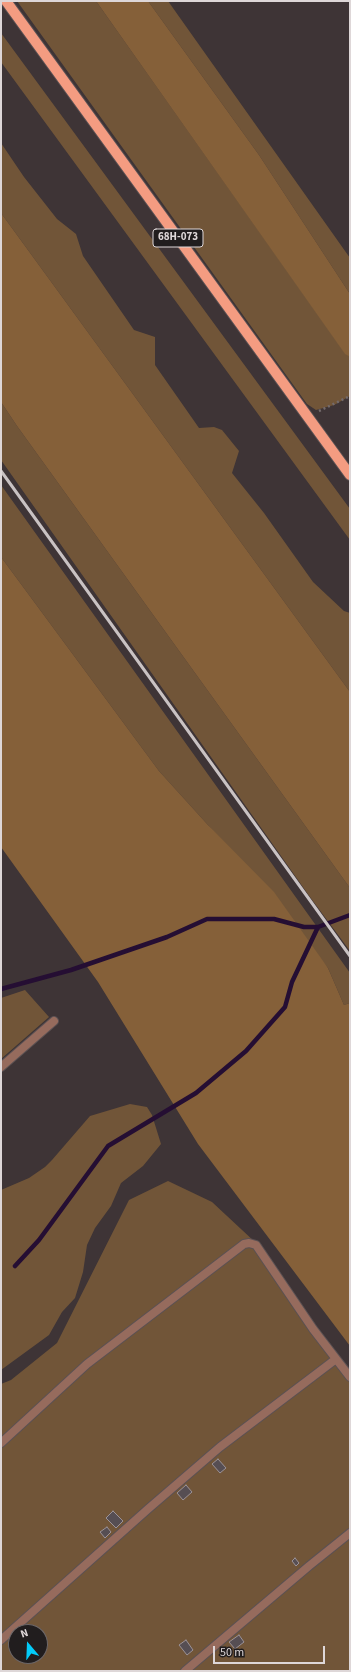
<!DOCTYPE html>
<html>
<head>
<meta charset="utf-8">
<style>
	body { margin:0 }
	#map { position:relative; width:351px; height:1672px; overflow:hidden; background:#3e3436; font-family:"Source Sans 3",sans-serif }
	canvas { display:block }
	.frame { position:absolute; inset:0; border:2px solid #ded7d8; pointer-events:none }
	.north { position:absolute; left:8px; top:1624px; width:40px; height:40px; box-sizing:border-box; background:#211d1e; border:1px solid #6d6768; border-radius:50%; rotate:341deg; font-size:11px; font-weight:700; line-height:16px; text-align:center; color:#ded7d8 }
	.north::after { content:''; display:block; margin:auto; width:14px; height:18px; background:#03cbf9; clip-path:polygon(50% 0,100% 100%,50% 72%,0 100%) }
	.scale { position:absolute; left:213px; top:1646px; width:112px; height:18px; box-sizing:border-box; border:2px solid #ded7d8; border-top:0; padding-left:5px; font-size:12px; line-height:14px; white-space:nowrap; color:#ded7d8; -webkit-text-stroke:3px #211d1e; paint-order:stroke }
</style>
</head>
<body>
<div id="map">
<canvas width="351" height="1672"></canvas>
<div class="frame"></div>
<div class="north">N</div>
<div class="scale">50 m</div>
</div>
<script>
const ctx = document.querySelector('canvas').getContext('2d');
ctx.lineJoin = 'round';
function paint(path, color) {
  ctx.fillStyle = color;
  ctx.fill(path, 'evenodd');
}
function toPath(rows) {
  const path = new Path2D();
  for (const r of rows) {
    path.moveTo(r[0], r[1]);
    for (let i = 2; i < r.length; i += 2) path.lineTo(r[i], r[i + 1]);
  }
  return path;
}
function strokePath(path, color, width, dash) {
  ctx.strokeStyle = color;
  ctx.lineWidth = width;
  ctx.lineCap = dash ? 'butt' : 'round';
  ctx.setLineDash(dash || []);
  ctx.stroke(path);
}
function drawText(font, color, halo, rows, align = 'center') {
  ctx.font = font + ' "Source Sans 3",sans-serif';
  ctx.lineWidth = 3.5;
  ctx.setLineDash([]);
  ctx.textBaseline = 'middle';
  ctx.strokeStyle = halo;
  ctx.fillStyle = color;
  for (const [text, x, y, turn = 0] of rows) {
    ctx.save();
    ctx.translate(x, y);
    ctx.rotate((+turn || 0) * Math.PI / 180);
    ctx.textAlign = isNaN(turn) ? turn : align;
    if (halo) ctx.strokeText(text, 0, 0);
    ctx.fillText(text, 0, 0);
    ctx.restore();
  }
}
paint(toPath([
	[17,1,96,1,345,353,350,357,350,396,334,405,316,410,307,404],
	[148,1,168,1,350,258,350,294,259,155],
	[1,33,350,509,350,540,1,62],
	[1,143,24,177,57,219,76,234,83,256,134,330,155,337,155,365,199,428,214,427,222,430,239,451,232,473,264,513,313,582,344,611,350,613,350,692,1,213],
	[1,402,17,426,350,888,350,951,310,897,1,460],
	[1,485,350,973,350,1003,344,1005,328,968,208,825,159,771,1,557],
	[25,990,49,1017,1,1059,1,998],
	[130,1104,147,1107,152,1115,161,1144,143,1166,121,1183,111,1206,95,1228,87,1245,83,1272,75,1298,62,1312,49,1335,1,1370,1,1190,29,1178,45,1167,52,1160,90,1116],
	[168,1181,212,1202,256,1243,350,1376,350,1671,1,1671,1,1384,11,1380,57,1343,129,1200],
	[16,1632,40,1632,40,1656,16,1656]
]), '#715538');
paint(toPath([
	[96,1,148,1,259,155,350,294,350,357,345,354],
	[1,213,350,692,350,888,17,426,1,402],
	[1,557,159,771,208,825,274,892,328,968,344,1005,350,1003,350,1346,198,1144,98,982,1,847]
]), '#856039');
strokePath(toPath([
	[1,989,71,970,167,937,207,919,274,919,304,927,318,927,350,915],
	[15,1266,39,1240,108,1146,196,1093,246,1051,285,1007,292,982,318,927]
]), '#250e33', 4.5);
const building = toPath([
	[218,1459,226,1468,220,1473,212,1464,218,1459],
	[186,1485,192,1492,183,1500,177,1493,186,1485],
	[113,1511,123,1521,116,1528,106,1518,113,1511],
	[107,1527,111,1532,105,1538,100,1532,107,1527],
	[295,1558,299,1563,296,1566,292,1561,295,1558],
	[239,1635,244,1642,235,1649,229,1642,239,1635],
	[186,1640,193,1650,187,1655,179,1645,186,1640]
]);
paint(building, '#564e53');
strokePath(building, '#9b9297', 1);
const lane = toPath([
	[1,1067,54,1021],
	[1,1443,87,1364,244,1244,249,1243,256,1245,313,1329,350,1377],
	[1,1640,148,1509,220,1447,336,1359],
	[185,1671,309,1566,350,1533]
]);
const primary = toPath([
	[6,1,350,475]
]);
strokePath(lane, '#5b5153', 10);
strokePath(primary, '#5b5153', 12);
strokePath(toPath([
	[319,411,350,396]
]), '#746b6c', 2.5, [2, 3]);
strokePath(lane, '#966b5d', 8);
strokePath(primary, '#f49c81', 10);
strokePath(toPath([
	[1,471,350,956]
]), '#c9c2c3', 3);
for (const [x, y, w] of [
	[178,238,50]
]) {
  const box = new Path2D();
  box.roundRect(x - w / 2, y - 9, w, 18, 3);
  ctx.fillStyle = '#211d1e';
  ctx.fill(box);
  strokePath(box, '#ded7d8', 1);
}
drawText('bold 11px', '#ded7d8', null, [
	["68Н-073",178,238]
]);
</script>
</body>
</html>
